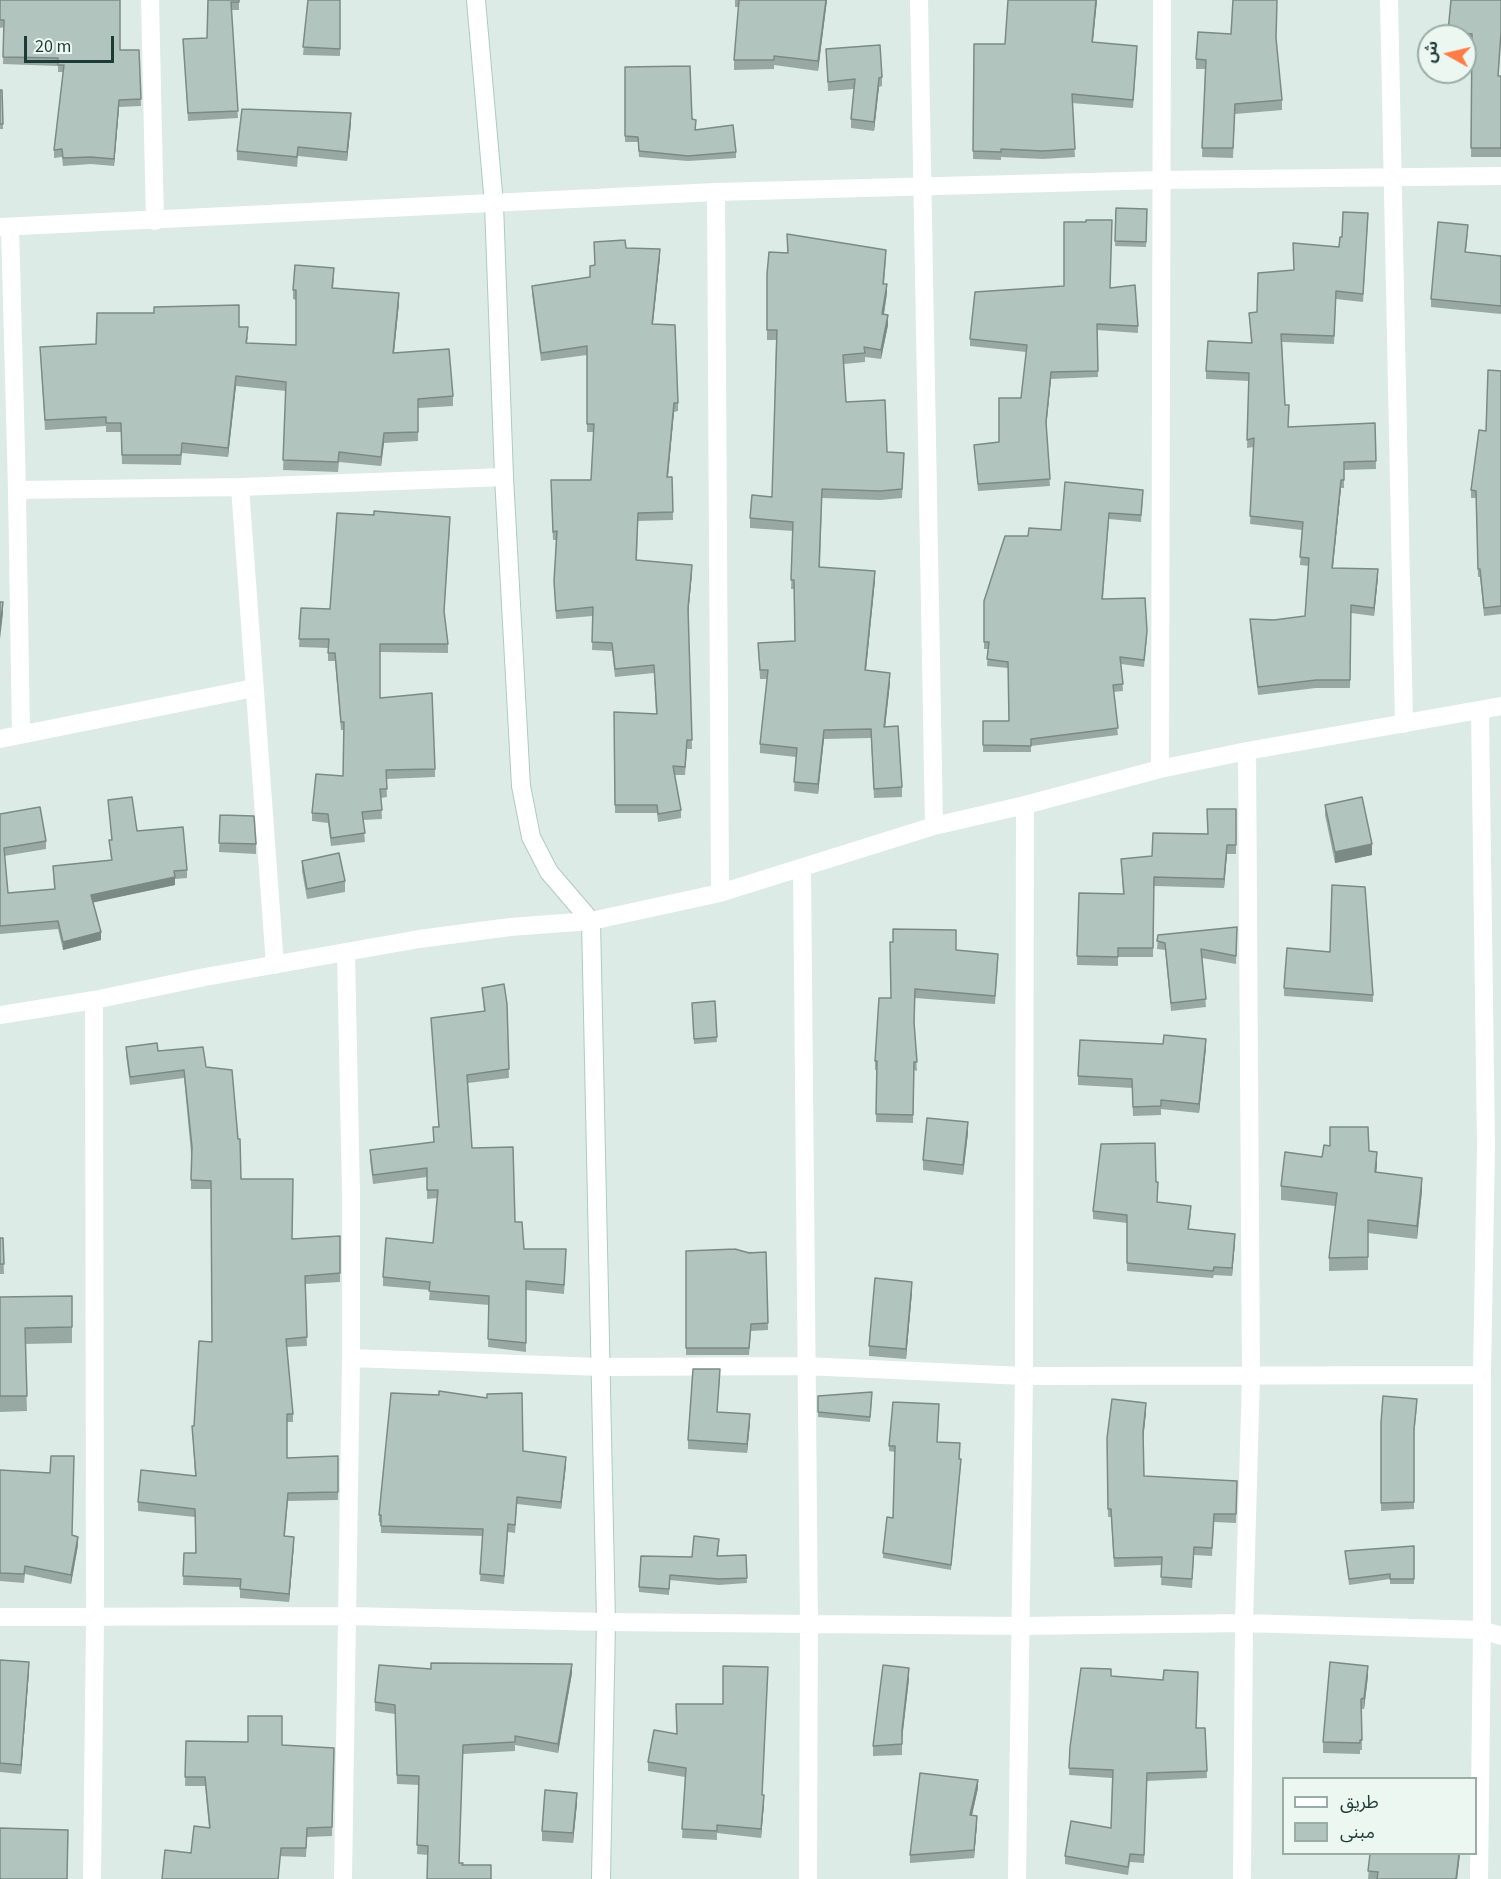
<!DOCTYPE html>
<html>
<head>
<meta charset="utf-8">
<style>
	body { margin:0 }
	#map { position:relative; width:1501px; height:1879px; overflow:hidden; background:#dcebe5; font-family:"Source Sans 3","Noto Sans Arabic",sans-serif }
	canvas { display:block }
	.legend { position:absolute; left:1282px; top:1777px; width:195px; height:78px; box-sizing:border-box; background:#edf7f2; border:2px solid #9aaca6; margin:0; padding:8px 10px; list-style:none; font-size:18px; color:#1d3b35 }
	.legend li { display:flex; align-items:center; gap:12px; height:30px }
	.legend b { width:30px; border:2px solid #9aaca6 }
	.north { position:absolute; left:1417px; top:24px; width:60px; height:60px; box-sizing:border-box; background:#edf7f2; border:2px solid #9aaca6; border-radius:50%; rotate:278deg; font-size:16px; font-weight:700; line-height:24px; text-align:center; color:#1d3b35 }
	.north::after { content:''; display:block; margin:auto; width:21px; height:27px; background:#ff7d46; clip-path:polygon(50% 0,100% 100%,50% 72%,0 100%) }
	.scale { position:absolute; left:24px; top:36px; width:90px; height:27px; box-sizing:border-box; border:3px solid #1d3b35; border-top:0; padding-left:8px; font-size:18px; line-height:21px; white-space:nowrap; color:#1d3b35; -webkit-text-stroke:4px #edf7f2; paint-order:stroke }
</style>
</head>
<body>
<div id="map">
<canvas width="1501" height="1879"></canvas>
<ul class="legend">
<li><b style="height:8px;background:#fff"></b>طريق</li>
<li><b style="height:16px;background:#b1c5be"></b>مبنى</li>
</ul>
<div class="north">ش</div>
<div class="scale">20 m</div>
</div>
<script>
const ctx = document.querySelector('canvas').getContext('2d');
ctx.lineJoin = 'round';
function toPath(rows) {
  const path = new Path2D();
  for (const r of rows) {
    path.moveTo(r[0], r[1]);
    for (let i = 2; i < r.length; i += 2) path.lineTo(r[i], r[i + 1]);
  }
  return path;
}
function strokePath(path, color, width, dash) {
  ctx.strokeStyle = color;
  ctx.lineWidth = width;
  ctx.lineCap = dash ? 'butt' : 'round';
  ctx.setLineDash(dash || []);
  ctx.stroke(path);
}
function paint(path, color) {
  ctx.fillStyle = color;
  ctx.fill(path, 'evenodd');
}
const secondary = toPath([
	[476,0,494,204,504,477,521,786,531,837,549,872,591,921,606,1622,601,1879]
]);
strokePath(secondary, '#aecbc2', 20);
strokePath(toPath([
	[150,0,155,221],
	[919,0,934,826],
	[1389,0,1404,724],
	[716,192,720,893],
	[0,227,716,192,1161,180,1501,176],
	[10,227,17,490,240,487],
	[17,490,21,735],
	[0,739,254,688],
	[1160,769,1162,0],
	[802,868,809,1623,808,1879],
	[275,965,240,487,504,477],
	[0,1015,94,1000,205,977,419,939,510,927,591,921,720,893,934,826,1025,805,1160,769,1247,751,1501,706],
	[351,1358,602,1367,805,1366,1024,1376,1482,1375],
	[0,1617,348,1616,606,1622,1022,1626,1244,1623,1482,1630,1501,1636],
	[92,1879,95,1617,94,1000],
	[343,1879,351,1358,351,1194,346,953],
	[1017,1879,1024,1376,1025,805],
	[1242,1879,1244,1623,1251,1376,1247,751],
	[1479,1879,1482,1630,1482,1375,1486,1145,1480,710]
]), '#fff', 18);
strokePath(secondary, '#fff', 18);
paint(toPath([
	[0,0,120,50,139,50,141,106,119,107,114,166,91,164,63,166,62,157,54,158,54,150,63,72,58,72,58,66,3,64,4,27,0,28],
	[208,0,239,0,239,10,231,10,238,118,188,121,183,39,207,38],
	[308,0,361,0,340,0,340,56,303,55],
	[735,0,827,0,818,71,774,65,774,69,734,70,734,60,739,7,735,7],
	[1008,0,1097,0,1093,42,1137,54,1133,108,1072,103,1075,157,1043,159,1001,157,1001,160,973,159,974,44,1005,44],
	[1451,0,1501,0,1501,41,1498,76,1501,76,1501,157,1471,157,1472,43,1465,42,1465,36,1448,36],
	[1231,34,1276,40,1282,100,1282,110,1235,114,1233,158,1202,157,1205,69,1196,69,1196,59],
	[826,49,882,77,882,86,879,87,874,131,851,128,851,119,854,89,828,91],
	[625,67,696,130,736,152,736,158,688,161,639,157,638,142,625,142],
	[0,90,2,90,3,129,0,129],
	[351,123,347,161,298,156,297,167,237,160,237,151],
	[1116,208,1147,209,1146,247,1115,246],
	[1368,221,1363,302,1336,299,1334,344,1282,342,1285,405,1288,427,1375,423,1376,469,1344,470,1344,488,1341,488,1333,568,1378,577,1374,616,1351,613,1350,688,1316,688,1258,695,1250,627,1250,619,1274,620,1305,616,1309,566,1300,565,1302,530,1250,524,1254,447,1247,448,1249,381,1206,379,1206,371,1251,343,1249,313,1257,312,1294,270,1339,247,1342,237],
	[1468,233,1466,252,1501,256,1501,314,1431,307,1431,299],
	[787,234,886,259,884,284,887,293,884,315,888,325,881,359,865,357,865,362,844,364,846,402,887,452,904,453,902,498,880,500,822,498,820,567,875,580,866,670,890,683,885,727,902,787,902,797,874,798,871,738,824,739,818,794,794,791,796,757,760,753,760,744,767,679,760,679,758,643,795,641,794,589,791,589,793,531,750,528,750,518,772,497,776,340,767,340,767,274,787,253],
	[626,248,660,257,653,324,678,403,678,411,674,412,668,477,672,477,673,520,638,521,637,560,692,573,688,614,692,749,687,749,685,775,674,775,681,810,681,818,658,822,657,813,615,813,614,712,656,714,654,673,615,677,612,651,592,650,593,616,556,619,554,581,556,540,553,540,551,489,591,480,594,432,587,432,587,355,541,361,532,294,532,286,590,277,595,265],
	[334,278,333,288,399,303,394,353,453,396,453,406,418,408,418,441,384,443,381,466,339,462,338,472,283,470,286,391,236,386,228,457,182,453,181,465,122,464,121,432,106,432,106,426,45,430,40,347,96,344,239,327,248,337,247,343,296,345,296,300,293,299,293,290],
	[1110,288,1138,326,1138,333,1097,330,1098,377,1051,379,1046,426,1050,486,978,491,974,445,999,442,1021,398,1026,352,970,346,970,339],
	[1501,371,1501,614,1484,616,1480,577,1478,577,1476,498,1471,498,1471,490],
	[1143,497,1141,522,1109,519,1103,599,1147,638,1144,667,1121,664,1123,691,1113,692,1118,735,1031,746,1031,752,983,752,983,721,1009,721,1008,668,987,666,988,649,984,649,984,601,1028,536,1061,530],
	[450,526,444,614,448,644,448,653,380,652,380,698,435,769,435,777,386,779,387,797,381,798,382,819,363,820,365,842,331,846,328,823,312,821,312,813,343,776,344,730,341,730,335,661,328,661,328,648,299,647,301,608,330,609],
	[108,800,137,831,187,870,187,878,175,879,175,885,93,902,101,940,63,950,58,929,0,934,0,814,46,841,46,849,4,856,8,893,54,889,53,866,111,860,109,840,112,840],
	[1325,805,1372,855,1335,863,1325,815],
	[1236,809,1236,854,1227,854,1224,888,1154,886,1153,957,1118,957,1118,966,1077,965,1077,956,1123,894,1121,859,1152,856,1207,834],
	[220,815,256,844,256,854,219,852],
	[302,861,345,881,345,892,307,899,302,871],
	[1237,927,1236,964,1202,958,1206,1007,1171,1011,1165,950,1157,949,1158,935],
	[956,950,998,962,995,1004,915,998,914,1025,917,1071,914,1070,913,1123,876,1122,877,1070,875,1070,875,1061,891,998],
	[482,988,507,1004,509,1078,468,1083,472,1148,515,1222,524,1249,566,1258,564,1294,526,1290,526,1352,488,1347,489,1305,429,1300,430,1290,383,1286,383,1277,433,1243,437,1198,427,1199,427,1177,373,1184,370,1159,370,1150,434,1142,439,1127,431,1018,484,1011],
	[1284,988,1373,995,1373,1002,1284,996],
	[715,1001,717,1042,694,1044,692,1003],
	[126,1047,158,1051,206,1067,241,1179,292,1239,340,1236,340,1282,305,1284,307,1346,287,1347,293,1414,293,1422,287,1422,287,1458,338,1456,338,1500,288,1501,285,1536,294,1545,289,1602,240,1598,240,1587,183,1585,184,1553,195,1553,195,1517,138,1511,138,1502,195,1476,192,1426,194,1426,212,1342,211,1189,191,1189,191,1153,184,1078,130,1085,126,1055],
	[1206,1048,1199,1113,1161,1109,1161,1115,1133,1116,1132,1088,1078,1085,1078,1076],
	[968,1133,963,1175,923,1170,923,1160],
	[1369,1151,1377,1165,1376,1172,1422,1191,1417,1239,1368,1233,1368,1270,1329,1271,1329,1258,1335,1206,1281,1200,1281,1186,1322,1157],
	[1156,1182,1158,1190,1157,1202,1191,1214,1189,1229,1235,1242,1232,1276,1214,1275,1213,1278,1127,1271,1127,1223,1093,1219,1093,1211],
	[0,1238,3,1238,4,1274,0,1274],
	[686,1251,766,1252,768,1330,751,1331,749,1355,686,1355],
	[912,1292,906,1359,869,1356,869,1346],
	[72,1296,72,1343,25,1344,27,1411,0,1412,0,1297],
	[720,1378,717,1412,750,1423,747,1453,688,1449,688,1440],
	[818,1396,872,1398,870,1422,818,1417],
	[1417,1406,1414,1436,1414,1509,1381,1511,1381,1423],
	[1146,1412,1143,1439,1144,1476,1237,1481,1236,1523,1214,1522,1212,1556,1194,1555,1192,1588,1161,1585,1162,1565,1114,1567,1111,1517,1108,1517,1107,1438],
	[938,1442,959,1459,961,1464,951,1570,883,1558,883,1553,893,1518,895,1452,889,1451,889,1446],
	[523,1451,566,1465,561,1509,517,1504,515,1533,508,1532,504,1584,480,1581,483,1536,381,1533,381,1523,379,1522,379,1515],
	[0,1470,72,1535,78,1545,71,1584,25,1574,24,1583,0,1581],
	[719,1544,718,1556,746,1555,747,1583,719,1585,670,1580,669,1595,639,1592,639,1587,692,1557],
	[1414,1546,1414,1584,1390,1584,1390,1579,1349,1585,1345,1551],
	[0,1660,29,1671,21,1774,0,1772],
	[431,1669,572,1673,558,1753,515,1745,515,1751,463,1754,459,1863,491,1879,428,1855,417,1854,419,1785,397,1784,395,1714,375,1711,375,1702],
	[1111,1676,1196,1728,1205,1728,1207,1778,1147,1781,1144,1863,1130,1862,1128,1875,1065,1864,1065,1856,1111,1828,1112,1778,1069,1775,1070,1747],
	[1368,1676,1364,1709,1361,1709,1362,1750,1360,1750,1360,1754,1323,1753,1323,1742],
	[909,1679,902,1738,902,1755,873,1756,873,1746],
	[654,1730,762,1795,764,1804,761,1838,717,1833,717,1840,682,1838,685,1777,648,1771,648,1762],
	[186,1741,282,1745,334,1748,332,1836,307,1837,306,1857,191,1853,209,1828,205,1786,185,1786],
	[978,1788,972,1815,977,1824,974,1858,910,1863,910,1855],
	[577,1803,573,1843,542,1841,542,1831],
	[1370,1854,1460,1854,1457,1879,1368,1879]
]), '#98a9a3');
paint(toPath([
	[826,0,827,0,818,71,818,61],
	[1096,0,1097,0,1092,50,1092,42],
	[879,78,879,87,874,131,874,122],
	[119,100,119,107,114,166,114,159],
	[351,113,351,123,347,161,347,152],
	[660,249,660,257,652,332,652,324],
	[887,284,887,293,882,324,882,314],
	[399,293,399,303,393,362,393,353],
	[888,315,888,325,881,359,881,350],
	[1051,372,1051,379,1046,429,1046,422],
	[236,376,236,386,228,457,228,448],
	[674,403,674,412,667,486,667,477],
	[384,433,384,443,381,466,381,457],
	[1341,480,1341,488,1332,576,1332,568],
	[692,565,692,573,688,616,688,608],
	[1378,569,1378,577,1374,616,1374,608],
	[875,571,875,580,865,680,865,670],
	[3,602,3,613,0,639,0,629],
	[890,673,890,683,884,737,884,727],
	[824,730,824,739,818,794,818,784],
	[1372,844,1372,855,1335,863,1335,852],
	[1227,845,1227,854,1224,888,1224,879],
	[175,877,175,885,91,903,91,895],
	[101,932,101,940,63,950,63,942],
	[1206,1039,1206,1048,1199,1113,1199,1104],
	[968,1122,968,1133,963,1175,963,1165],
	[1377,1152,1377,1165,1375,1185,1375,1172],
	[1422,1178,1422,1191,1417,1239,1417,1226],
	[1235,1234,1235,1242,1232,1276,1232,1268],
	[912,1282,912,1292,906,1359,906,1349],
	[1146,1403,1146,1412,1143,1441,1143,1432],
	[750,1414,750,1423,747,1453,747,1444],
	[566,1457,566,1465,561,1509,561,1502],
	[78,1537,78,1545,71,1584,71,1575],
	[294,1537,294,1545,289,1602,289,1594],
	[29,1662,29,1671,21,1774,21,1765],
	[572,1664,572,1673,558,1753,558,1744],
	[1368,1666,1368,1676,1364,1709,1364,1698],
	[909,1668,909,1679,902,1740,902,1730],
	[978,1780,978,1788,970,1824,970,1815],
	[577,1793,577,1803,573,1843,573,1833],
	[764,1795,764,1804,761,1838,761,1829],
	[977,1816,977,1824,974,1858,974,1850],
	[1459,1854,1460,1854,1457,1879,1456,1879]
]), '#7c8a85');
const building = toPath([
	[0,0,120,0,120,50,139,50,141,99,119,100,114,159,91,157,63,158,62,149,54,150,64,65,58,65,58,58,3,57,4,20,0,20,0,0],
	[208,0,239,0,239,2,231,2,238,111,188,113,183,39,207,38,208,0],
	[308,0,340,0,340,49,303,47,308,0],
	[739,0,826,0,818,61,774,56,774,60,734,60,739,0],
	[1008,0,1096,0,1092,42,1137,46,1133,100,1072,94,1075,149,1043,151,1001,149,1001,152,973,151,974,44,1005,44,1008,0],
	[1233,0,1277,0,1276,38,1282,100,1235,104,1233,148,1202,148,1206,60,1196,59,1198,32,1231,34,1233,0],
	[1451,0,1501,0,1501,32,1498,76,1501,76,1501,148,1471,148,1472,34,1448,32,1451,0],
	[880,45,882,77,879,78,874,122,851,119,855,79,828,82,826,49,880,45],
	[690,66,692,119,696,120,695,130,733,125,736,152,688,156,639,151,638,137,625,136,625,67,690,66],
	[0,90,2,90,3,124,0,124,0,90],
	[242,109,351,113,347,152,298,147,297,157,237,151,242,109],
	[1116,208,1147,209,1146,242,1115,241,1116,208],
	[1343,212,1368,213,1363,294,1336,291,1334,336,1281,334,1285,405,1289,405,1288,427,1375,423,1376,461,1344,462,1344,480,1341,480,1332,568,1378,569,1374,608,1351,605,1350,680,1316,680,1258,687,1250,619,1274,620,1305,616,1309,558,1300,557,1303,522,1250,516,1254,438,1247,440,1249,373,1206,371,1208,341,1252,343,1249,313,1257,312,1258,273,1294,270,1293,243,1339,247,1340,237,1342,237,1343,212],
	[1086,220,1112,220,1110,288,1135,285,1138,326,1097,324,1098,371,1051,372,1046,422,1050,479,978,484,974,445,999,442,999,398,1021,398,1027,345,970,339,975,292,1064,286,1064,222,1086,222,1086,220],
	[1438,222,1468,225,1465,252,1501,256,1501,306,1431,299,1438,222],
	[787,234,886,250,883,284,887,284,882,314,888,315,881,350,864,347,865,353,843,355,846,402,885,400,887,452,904,453,902,489,880,491,822,489,819,567,875,571,865,670,890,673,884,727,898,726,902,787,874,789,871,729,824,730,818,784,794,782,797,748,760,744,768,670,760,670,758,643,795,641,794,580,791,580,793,522,750,518,752,495,772,497,777,330,767,330,767,274,769,252,788,253,787,234],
	[625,240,626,248,660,249,652,324,675,325,678,403,674,403,667,477,672,477,673,512,638,513,636,560,692,565,688,608,692,740,687,740,685,767,673,766,681,810,658,814,657,805,615,805,614,712,657,714,654,665,615,669,612,643,592,642,593,607,556,611,554,581,557,531,553,532,551,480,591,480,594,424,587,424,587,346,541,353,532,286,590,277,590,266,595,265,594,242,625,240],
	[295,265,334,268,332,288,399,293,393,353,449,349,453,396,418,399,418,432,384,433,381,457,339,452,338,462,283,460,286,382,236,376,228,448,182,443,181,455,122,455,121,423,106,423,106,417,45,420,40,347,96,344,97,313,154,313,154,307,239,305,239,327,248,327,246,343,296,345,296,290,293,290,295,265],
	[1488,370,1501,371,1501,606,1484,608,1480,569,1478,569,1476,491,1471,490,1479,430,1486,431,1488,370],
	[1065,482,1143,490,1141,515,1109,513,1102,599,1145,598,1147,631,1144,660,1120,657,1123,684,1113,685,1118,728,1031,739,1031,746,983,745,983,721,1009,721,1008,662,987,659,989,642,984,642,984,601,1005,536,1028,536,1029,528,1061,530,1065,482],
	[374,511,450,517,444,611,448,644,380,644,380,698,432,693,435,769,386,770,387,789,380,789,382,810,362,812,365,833,331,838,328,814,312,813,316,774,343,776,344,722,341,722,335,653,328,653,329,639,299,639,301,608,330,609,337,513,374,515,374,511],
	[0,602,3,602,0,629,0,602],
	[132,797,137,831,183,827,187,870,174,871,175,877,91,895,101,932,63,942,58,921,0,926,0,814,40,807,46,841,4,848,8,893,55,889,53,866,112,860,109,840,112,840,108,800,132,797],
	[1362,797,1372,844,1335,852,1325,805,1362,797],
	[1207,809,1236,809,1236,845,1227,845,1224,879,1154,877,1153,948,1118,948,1118,957,1077,956,1079,893,1124,894,1121,859,1152,856,1153,833,1208,834,1207,809],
	[220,815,254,816,256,844,219,843,220,815],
	[339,853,345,881,307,889,302,861,339,853],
	[1332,885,1365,887,1373,995,1284,988,1287,948,1330,952,1332,885],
	[1237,927,1236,956,1201,949,1206,999,1171,1003,1165,943,1157,941,1158,935,1237,927],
	[893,929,956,930,956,950,998,954,995,996,915,989,914,1022,917,1062,914,1062,913,1115,876,1114,877,1061,875,1061,879,998,891,998,890,942,893,942,893,929],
	[504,984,507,1004,509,1069,467,1075,472,1148,513,1147,515,1222,522,1222,524,1249,566,1249,564,1285,526,1281,526,1343,488,1339,489,1296,429,1291,430,1282,383,1277,386,1238,433,1243,438,1190,427,1190,427,1168,373,1175,370,1150,434,1142,433,1127,439,1127,431,1018,485,1011,482,988,504,984],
	[715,1001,717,1037,694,1039,692,1003,715,1001],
	[1164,1035,1206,1039,1199,1104,1161,1100,1161,1106,1133,1107,1132,1079,1078,1076,1080,1040,1163,1044,1164,1035],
	[157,1043,158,1051,203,1047,206,1067,232,1070,238,1139,240,1139,241,1179,293,1179,292,1239,340,1236,340,1273,305,1276,307,1337,286,1339,293,1414,287,1414,287,1458,338,1456,338,1492,288,1493,284,1536,294,1537,289,1594,240,1589,241,1579,183,1576,184,1553,196,1553,195,1509,138,1502,141,1470,196,1476,192,1426,194,1426,199,1341,212,1342,211,1181,191,1180,192,1147,184,1070,130,1077,126,1047,157,1043],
	[927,1118,968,1122,963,1165,923,1160,927,1118],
	[1330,1127,1368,1127,1369,1151,1377,1152,1375,1172,1422,1178,1417,1226,1368,1220,1368,1257,1329,1258,1337,1193,1281,1186,1285,1152,1322,1157,1324,1145,1330,1146,1330,1127],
	[1155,1143,1156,1182,1158,1182,1157,1202,1191,1206,1188,1229,1235,1234,1232,1268,1214,1267,1213,1271,1127,1263,1127,1215,1093,1211,1101,1144,1155,1143],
	[0,1238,3,1238,4,1264,0,1264,0,1238],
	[735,1249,749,1253,766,1252,768,1323,751,1324,749,1348,686,1348,686,1251,735,1249],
	[875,1278,912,1282,906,1349,869,1346,875,1278],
	[72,1296,72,1327,25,1328,27,1396,0,1396,0,1297,72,1296],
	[693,1369,720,1369,717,1412,750,1414,747,1444,688,1440,693,1369],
	[439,1391,487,1398,487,1394,522,1393,523,1451,566,1457,561,1502,517,1497,515,1525,508,1524,504,1576,480,1574,483,1529,381,1526,381,1515,379,1515,391,1393,439,1395,439,1391],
	[872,1392,870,1417,818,1412,818,1396,872,1392],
	[1383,1396,1417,1399,1414,1429,1414,1502,1381,1503,1381,1423,1383,1396],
	[1112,1399,1146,1403,1143,1432,1144,1476,1237,1481,1236,1514,1214,1514,1212,1548,1194,1547,1192,1579,1161,1577,1162,1557,1114,1558,1111,1509,1108,1509,1107,1438,1112,1399],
	[893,1402,939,1404,937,1442,960,1443,959,1459,961,1459,951,1565,883,1553,887,1517,893,1518,895,1446,889,1446,893,1402],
	[51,1456,74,1456,72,1535,78,1537,71,1575,25,1566,24,1574,0,1573,0,1470,50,1473,51,1456],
	[694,1536,719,1539,717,1556,746,1555,747,1578,719,1579,670,1575,669,1589,639,1587,641,1556,692,1557,694,1536],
	[1414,1546,1414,1579,1390,1579,1390,1574,1349,1579,1345,1551,1414,1546],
	[0,1660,29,1662,21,1765,0,1763,0,1660],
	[1330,1662,1368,1666,1364,1698,1361,1699,1362,1740,1360,1740,1360,1743,1323,1742,1330,1662],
	[431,1663,572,1664,558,1744,515,1736,515,1742,463,1745,459,1863,463,1863,462,1865,491,1865,491,1879,427,1879,428,1846,417,1845,419,1776,397,1775,395,1705,375,1702,379,1665,431,1669,431,1663],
	[883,1665,909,1668,902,1730,902,1744,873,1746,883,1665],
	[723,1666,768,1667,762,1795,764,1795,761,1829,717,1825,717,1831,682,1829,686,1768,648,1762,654,1730,677,1734,676,1704,723,1704,723,1666],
	[1081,1668,1111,1669,1111,1676,1163,1680,1164,1670,1198,1672,1196,1728,1205,1728,1207,1771,1147,1773,1144,1855,1130,1854,1128,1867,1065,1856,1071,1821,1111,1828,1113,1770,1069,1768,1070,1747,1081,1668],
	[248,1716,282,1716,282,1745,334,1748,332,1827,307,1828,306,1848,281,1848,278,1879,162,1879,165,1850,191,1853,194,1826,210,1828,205,1777,185,1777,186,1741,248,1742,248,1716],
	[920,1773,978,1780,970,1815,977,1816,974,1850,910,1855,920,1773],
	[545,1790,577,1793,573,1833,542,1831,545,1790],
	[0,1828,68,1830,67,1879,0,1879,0,1828],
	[1370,1854,1459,1854,1456,1879,1377,1879,1378,1872,1368,1871,1370,1854]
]);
paint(building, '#b1c5be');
strokePath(building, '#7c8a85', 1.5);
</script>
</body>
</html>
